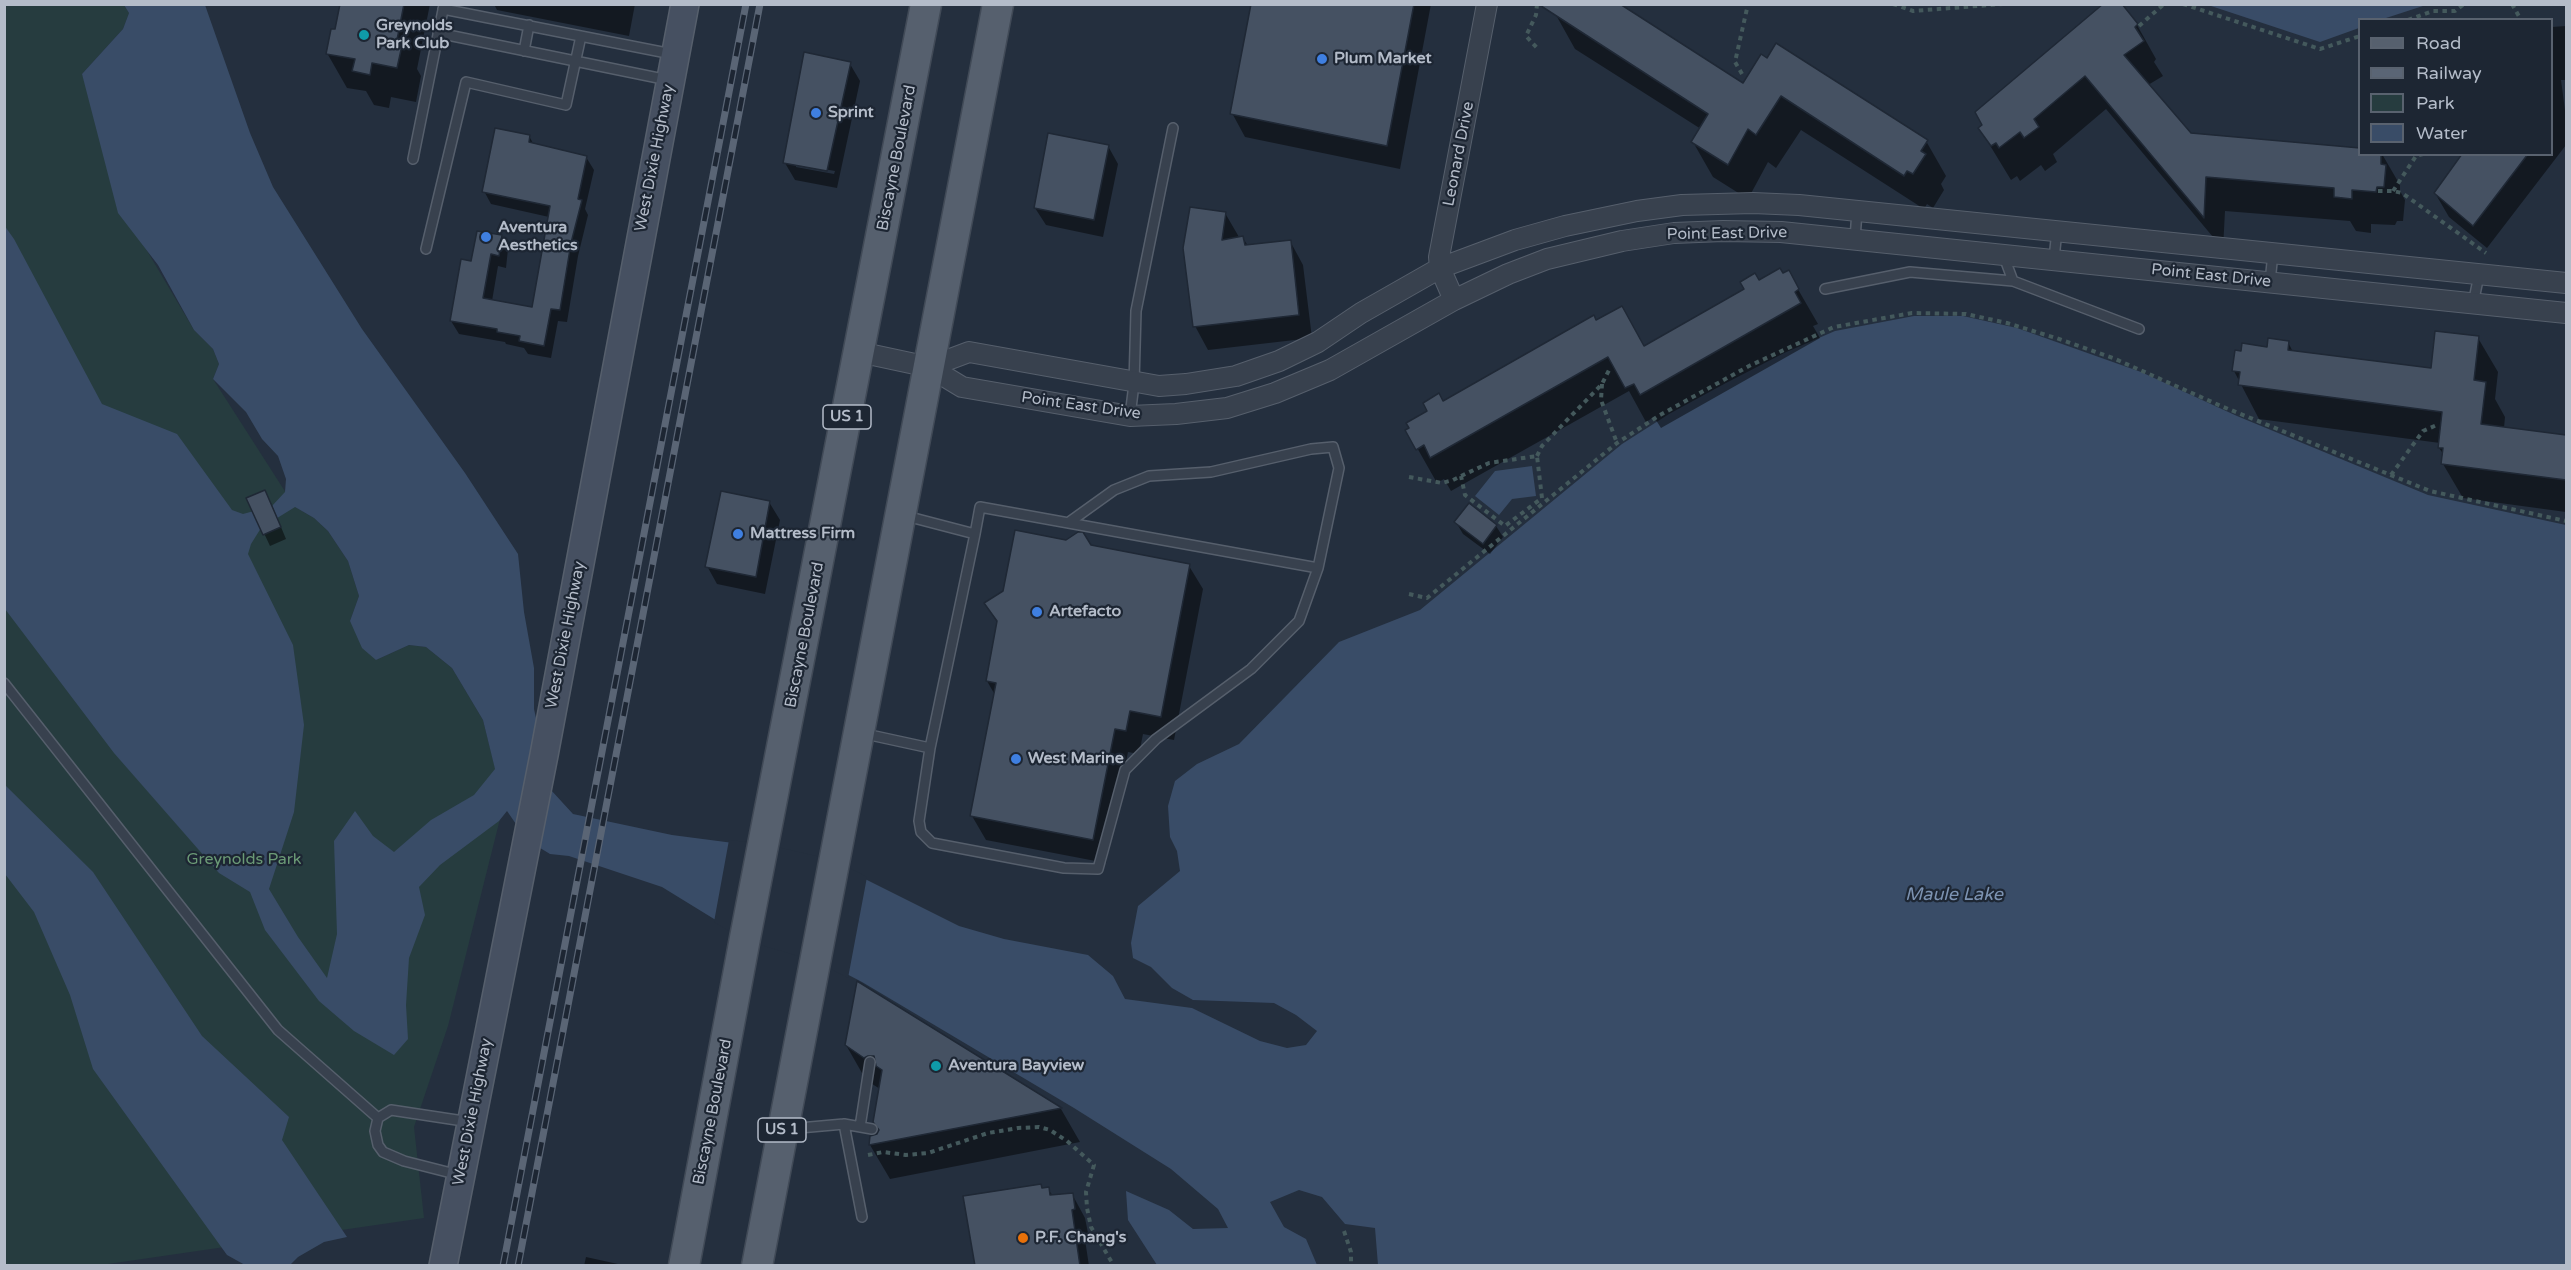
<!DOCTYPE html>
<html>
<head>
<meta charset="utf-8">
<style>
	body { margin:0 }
	#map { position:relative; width:2571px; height:1270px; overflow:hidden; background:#242f3e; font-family:"Varela Round",sans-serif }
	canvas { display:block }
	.frame { position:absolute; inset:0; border:6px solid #b4bcc9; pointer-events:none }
	.legend { position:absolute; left:2358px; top:18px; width:195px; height:138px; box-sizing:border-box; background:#1d2633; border:2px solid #59626f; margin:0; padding:8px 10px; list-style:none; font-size:18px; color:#b4bcc9 }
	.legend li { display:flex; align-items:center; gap:12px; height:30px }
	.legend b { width:30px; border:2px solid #59626f }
</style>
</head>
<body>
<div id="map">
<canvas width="2571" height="1270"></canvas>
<div class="frame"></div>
<ul class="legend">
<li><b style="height:8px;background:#56606e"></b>Road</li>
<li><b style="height:8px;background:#5a6575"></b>Railway</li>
<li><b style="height:16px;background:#263c3f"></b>Park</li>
<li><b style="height:16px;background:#394c67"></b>Water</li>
</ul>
</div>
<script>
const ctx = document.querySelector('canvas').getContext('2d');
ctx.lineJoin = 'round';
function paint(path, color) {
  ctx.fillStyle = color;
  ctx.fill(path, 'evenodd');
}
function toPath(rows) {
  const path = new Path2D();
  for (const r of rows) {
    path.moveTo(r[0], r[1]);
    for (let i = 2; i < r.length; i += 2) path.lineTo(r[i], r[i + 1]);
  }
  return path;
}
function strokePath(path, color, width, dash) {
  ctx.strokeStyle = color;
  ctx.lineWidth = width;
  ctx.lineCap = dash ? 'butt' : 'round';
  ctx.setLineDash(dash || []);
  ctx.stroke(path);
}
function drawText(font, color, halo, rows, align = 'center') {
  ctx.font = font + ' "Varela Round",sans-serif';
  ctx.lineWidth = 4.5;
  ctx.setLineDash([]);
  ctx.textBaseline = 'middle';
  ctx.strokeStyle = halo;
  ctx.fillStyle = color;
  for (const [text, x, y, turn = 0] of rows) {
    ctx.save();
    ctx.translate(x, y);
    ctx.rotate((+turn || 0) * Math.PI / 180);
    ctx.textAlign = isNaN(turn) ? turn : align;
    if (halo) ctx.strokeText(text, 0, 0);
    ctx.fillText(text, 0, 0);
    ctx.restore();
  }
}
paint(toPath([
	[5,5,124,5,129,13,123,29,82,74,143,244,194,330,213,349,219,364,213,379,295,507,314,518,328,531,348,561,359,596,350,621,376,660,409,645,426,647,452,668,483,720,504,803,448,1026,414,1127,424,1218,101,1265,5,1266]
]), '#263c3f');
paint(toPath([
	[124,5,205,5,250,133,273,187,362,329,465,473,518,554,524,612,534,668,534,709,544,755,551,790,573,814,672,835,764,847,833,863,959,926,1004,939,1088,955,1113,976,1125,999,1192,1008,1260,1041,1287,1048,1306,1045,1317,1031,1296,1015,1274,1003,1193,1000,1172,988,1151,967,1133,958,1131,943,1138,906,1180,871,1177,851,1170,837,1168,806,1175,781,1197,764,1239,744,1339,642,1420,610,1622,444,1669,414,1724,384,1784,353,1835,331,1914,316,1963,316,2017,328,2141,372,2237,416,2428,495,2566,525,2566,1265,1378,1265,1375,1228,1345,1224,1322,1197,1299,1190,1270,1202,1284,1227,1306,1239,1317,1265,1157,1265,1128,1220,1126,1191,1169,1210,1193,1229,1228,1228,1218,1209,1171,1169,1074,1108,862,982,816,958,745,938,662,887,569,856,550,854,527,840,507,811,499,821,440,865,419,887,425,915,409,958,406,1005,408,1039,394,1055,354,1031,319,1001,265,930,250,892,219,873,114,753,5,609,4,225,14,239,102,404,177,434,232,510,243,514,272,506,285,492,286,479,278,456,262,439,246,412,213,379,219,364,213,349,194,330,158,265,118,213,82,74,123,29,129,13],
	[295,507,314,518,328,531,348,561,359,596,350,621,362,648,376,660,409,645,426,647,452,668,483,720,495,769,474,795,431,820,394,852,373,836,355,811,334,841,337,934,327,978,298,937,269,889,294,812,304,725,293,645,248,554,251,544,261,528],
	[2208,5,2426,4,2426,5,2383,19,2360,20,2359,28,2320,42],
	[1532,466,1536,496,1512,499,1499,515,1475,496,1495,471],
	[5,785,93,872,202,1036,289,1117,282,1140,347,1237,324,1242,298,1257,290,1265,245,1265,227,1255,93,1069,70,995,34,912,5,874]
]), '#394c67');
paint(toPath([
	[729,840,764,844,834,860,867,877,848,978,815,961,744,940,714,922]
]), '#242f3e');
paint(toPath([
	[342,4,430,4,417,69,421,76,416,102,391,97,389,108,374,105,366,91,347,88,327,53,336,31],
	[494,4,635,4,629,36,497,10],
	[1253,4,1431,4,1400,169,1245,137,1232,113],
	[1556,15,1743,85,1762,56,1926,141,1946,176,1941,184,1944,190,1933,208,1927,204,1924,209,1801,130,1776,168,1768,162,1748,199,1713,177,1693,142,1701,129,1575,49],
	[2137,25,2156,59,2154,62,2163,76,2148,85,2190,135,2360,154,2382,154,2400,185,2400,191,2405,200,2403,221,2397,221,2395,225,2371,224,2371,233,2356,231,2350,221,2225,211,2223,249,2106,109,2053,154,2057,162,2045,171,2041,165,2020,181,2017,176,2011,180,1980,129],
	[2566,26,2566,80,2561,80,2566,118,2566,145,2487,248,2449,217,2435,193,2464,154,2552,154,2552,27],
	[850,64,860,81,837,188,795,180,785,163],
	[796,164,835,171,834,174,796,167],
	[529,136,534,145,586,157,594,170,585,209,588,215,578,256,567,322,558,321,551,358,528,354,524,348,506,344,505,342,459,334,451,321,472,263,501,236,508,249,506,268,498,266,492,301,533,308,549,217,491,204,484,191],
	[1108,146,1118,164,1103,237,1046,225,1035,208],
	[1225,213,1239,237,1243,238,1248,246,1290,241,1303,265,1312,338,1208,350,1195,326],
	[1788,272,1818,324,1813,326,1820,338,1661,428,1654,417,1646,422,1629,391,1451,491,1444,479,1437,483,1407,430,1443,403,1596,322,1644,347,1758,282],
	[2478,338,2498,372,2495,399,2505,417,2504,428,2566,437,2566,512,2463,498,2443,464,2444,455,2439,448,2440,443,2259,419,2234,371,2268,349,2288,342,2293,352,2432,370],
	[248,499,271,503,286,539,270,546],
	[769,502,780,520,765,594,717,584,707,566],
	[1456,522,1496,526,1503,537,1490,554,1463,534],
	[1090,546,1189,566,1203,589,1174,740,1143,734,1139,754,1128,752,1106,863,986,840,972,816,995,695,987,681,998,624,986,604],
	[858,983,1061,1109,1080,1142,890,1179,870,1145,880,1131,880,1089,866,1080,846,1045],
	[1048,1189,1053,1196,1072,1194,1085,1218,1088,1233,1084,1233,1089,1266,976,1266],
	[586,1257,627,1266,584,1266]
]), '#0007');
const building = toPath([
	[340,4,404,4,397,40,403,41,397,68,372,63,370,75,352,71,355,59,326,54,331,29,335,29,340,4],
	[1251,4,1414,4,1387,146,1230,114,1251,4],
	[1538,4,1620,4,1743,83,1761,54,1767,58,1776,43,1928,140,1921,151,1926,154,1913,174,1907,171,1904,176,1781,96,1756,135,1748,129,1728,165,1691,142,1708,114,1538,4],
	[2103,4,2122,4,2138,24,2135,27,2144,41,2124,55,2191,133,2360,148,2360,154,2381,154,2381,164,2386,165,2384,187,2377,187,2376,192,2352,190,2352,199,2334,197,2334,188,2206,177,2204,218,2085,76,2034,119,2039,127,2024,138,2020,132,1999,148,1996,143,1991,146,1978,128,1982,125,1975,112,2103,4],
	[804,52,851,62,827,171,783,163,804,52],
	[495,128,530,135,529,142,587,156,578,199,582,200,571,243,560,310,551,309,544,346,519,341,520,336,497,332,497,329,450,321,461,259,471,261,477,231,502,235,499,256,491,254,483,298,532,307,550,206,482,192,495,128],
	[1048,133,1109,145,1094,220,1034,208,1048,133],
	[2462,154,2528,154,2473,226,2434,193,2462,154],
	[1190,207,1226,212,1222,240,1243,236,1245,245,1291,240,1299,315,1193,327,1183,248,1190,207],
	[1780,268,1783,273,1789,270,1799,289,1795,292,1801,303,1640,395,1634,384,1625,388,1608,357,1430,458,1424,445,1416,450,1405,430,1409,428,1406,423,1427,411,1423,403,1439,393,1443,401,1594,315,1596,320,1622,306,1644,346,1744,289,1740,282,1755,273,1759,280,1780,268],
	[2435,331,2479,336,2474,380,2486,382,2481,424,2566,435,2566,480,2441,464,2443,448,2438,448,2442,412,2238,385,2240,372,2232,371,2235,350,2241,351,2242,343,2267,347,2268,338,2289,341,2288,350,2431,368,2435,331],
	[265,490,281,527,263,535,246,498,265,490],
	[721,491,770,501,756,577,705,567,721,491],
	[1469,503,1497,525,1483,544,1454,522,1469,503],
	[1015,530,1066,540,1078,532,1083,532,1091,545,1190,564,1161,717,1130,711,1126,731,1115,729,1093,840,970,816,996,683,986,681,997,621,984,603,1003,591,1015,530],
	[857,981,1062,1108,869,1145,870,1136,877,1134,879,1130,873,1122,882,1070,876,1066,874,1056,868,1056,864,1058,845,1045,857,981],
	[1041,1184,1042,1188,1049,1187,1050,1195,1073,1193,1075,1209,1072,1210,1080,1266,975,1266,963,1196,1041,1184]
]);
paint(building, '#455162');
strokePath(building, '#1f2835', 1.5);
const lane = toPath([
	[443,9,672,54],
	[438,33,668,80],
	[524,51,529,25],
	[413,159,444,5],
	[1855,239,1857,211],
	[426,249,466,82,566,105,581,36],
	[2003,254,2013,281],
	[2054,259,2057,230],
	[2270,282,2273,253],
	[1825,289,1910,272,2013,281,2139,329],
	[2473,304,2479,275],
	[1130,416,1134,384,1136,311,1173,128],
	[1068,523,1114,490,1149,476,1211,472,1311,449,1333,447,1339,468,1318,568],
	[4,683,278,1030,378,1118],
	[861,733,930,748,975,534,906,516],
	[930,748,919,821,921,832,932,843,1064,868,1098,869,1125,770,1156,739,1251,669,1299,621,1318,568,980,507,975,534],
	[844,1124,862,1217],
	[860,1127,870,1062],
	[788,1129,844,1124,872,1129],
	[459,1175,404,1161,383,1152,378,1145,375,1131,378,1118,391,1110,470,1122]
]);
const street = toPath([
	[1454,300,1440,268,1439,257,1487,4],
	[859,352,929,367,962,387,1130,416,1176,414,1227,408,1275,393,1330,370,1454,300,1508,274,1547,259,1622,241,1674,233,1723,231,1781,232,2566,313],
	[929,367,969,352,1159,386,1186,384,1236,376,1279,361,1318,342,1361,313,1440,268,1515,240,1565,226,1637,211,1682,205,1753,203,1799,205,2566,283]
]);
const secondary = toPath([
	[443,1266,544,755,685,4]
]);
const primary = toPath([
	[684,1266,745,938,926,4],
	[757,1266,998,4]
]);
strokePath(lane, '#565f6c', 12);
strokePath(street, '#565f6c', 22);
strokePath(secondary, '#565f6c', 30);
strokePath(primary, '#414a57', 33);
strokePath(toPath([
	[1537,4,1536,15,1526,36,1537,48],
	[1893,4,1913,11,2003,4],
	[2183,4,2320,49,2360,36],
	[2512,4,2521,20],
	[2408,20,2433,11,2455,11,2464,4],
	[2139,26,2164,4],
	[1742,74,1735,62,1748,4],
	[2438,154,2456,154],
	[2378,191,2393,191,2402,193,2486,253],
	[2393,191,2416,156,2423,154],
	[1602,384,1601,400,1617,443],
	[1537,456,1542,446,1602,384,1610,368],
	[2391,475,2423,431,2439,424],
	[1409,477,1442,483,1453,480,1461,476,1489,463,1537,456,1542,498,1505,526,1465,495,1461,476],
	[1409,594,1427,598,1617,443,1660,415,1749,366,1834,327,1912,313,1966,314,2007,323,2056,338,2113,358,2221,406,2430,491,2566,521],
	[868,1155,883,1152,906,1155,928,1153,988,1133,1018,1128,1039,1127,1050,1130,1067,1141,1094,1165,1086,1192,1087,1208,1091,1227,1114,1266],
	[1344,1231,1351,1252,1351,1266]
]), '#44595c', 4, [4.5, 4.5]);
strokePath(lane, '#38414e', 9);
strokePath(street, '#38414e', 20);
strokePath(secondary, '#465061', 27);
strokePath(primary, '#56606e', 30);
const rail = toPath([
	[503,1266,746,4],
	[518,1266,760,4]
]);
strokePath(rail, '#5a6575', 7);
strokePath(rail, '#1d2633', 4.5, [14]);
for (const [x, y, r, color] of [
	[364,35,6,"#0f9aa8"],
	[1322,59,6,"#3f7fe0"],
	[816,113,6,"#3f7fe0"],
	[486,237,6,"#3f7fe0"],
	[738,534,6,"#3f7fe0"],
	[1037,612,6,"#3f7fe0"],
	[1016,759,6,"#3f7fe0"],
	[936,1066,6,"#0f9aa8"],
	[1023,1238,6,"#e8710a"]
]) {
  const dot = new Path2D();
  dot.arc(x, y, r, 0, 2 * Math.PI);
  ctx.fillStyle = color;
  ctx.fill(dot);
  strokePath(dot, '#1d2633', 2);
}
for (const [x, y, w] of [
	[847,417,48],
	[782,1130,48]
]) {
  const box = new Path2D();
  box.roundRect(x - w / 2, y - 12, w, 24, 4.5);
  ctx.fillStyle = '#1d2633';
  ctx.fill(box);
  strokePath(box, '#b4bcc9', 1.5);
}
drawText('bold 15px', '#b4bcc9', null, [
	["US 1",847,417],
	["US 1",782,1130]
]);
drawText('bold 16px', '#b4bcc9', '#1d2633', [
	["Greynolds",376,26],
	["Park Club",376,44],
	["Plum Market",1334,59],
	["Sprint",828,113],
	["Aventura",498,228],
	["Aesthetics",498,246],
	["Mattress Firm",750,534],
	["Artefacto",1049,612],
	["West Marine",1028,759],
	["Aventura Bayview",948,1066],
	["P.F. Chang's",1035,1238]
], 'left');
drawText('16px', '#b4bcc9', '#1d2633', [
	["Leonard Drive",1459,154,-79],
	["West Dixie Highway",655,158,-79],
	["Biscayne Boulevard",897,158,-79],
	["Point East Drive",1727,234,-1],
	["Point East Drive",2211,276,6],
	["Point East Drive",1081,406,8],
	["West Dixie Highway",566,635,-79],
	["Biscayne Boulevard",805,635,-79],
	["West Dixie Highway",473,1112,-79],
	["Biscayne Boulevard",713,1112,-79]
]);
drawText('16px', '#6b9a76', '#1d2633', [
	["Greynolds Park",244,860]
]);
drawText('italic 18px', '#7c92b1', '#1d2633', [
	["Maule Lake",1954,895]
]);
</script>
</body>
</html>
